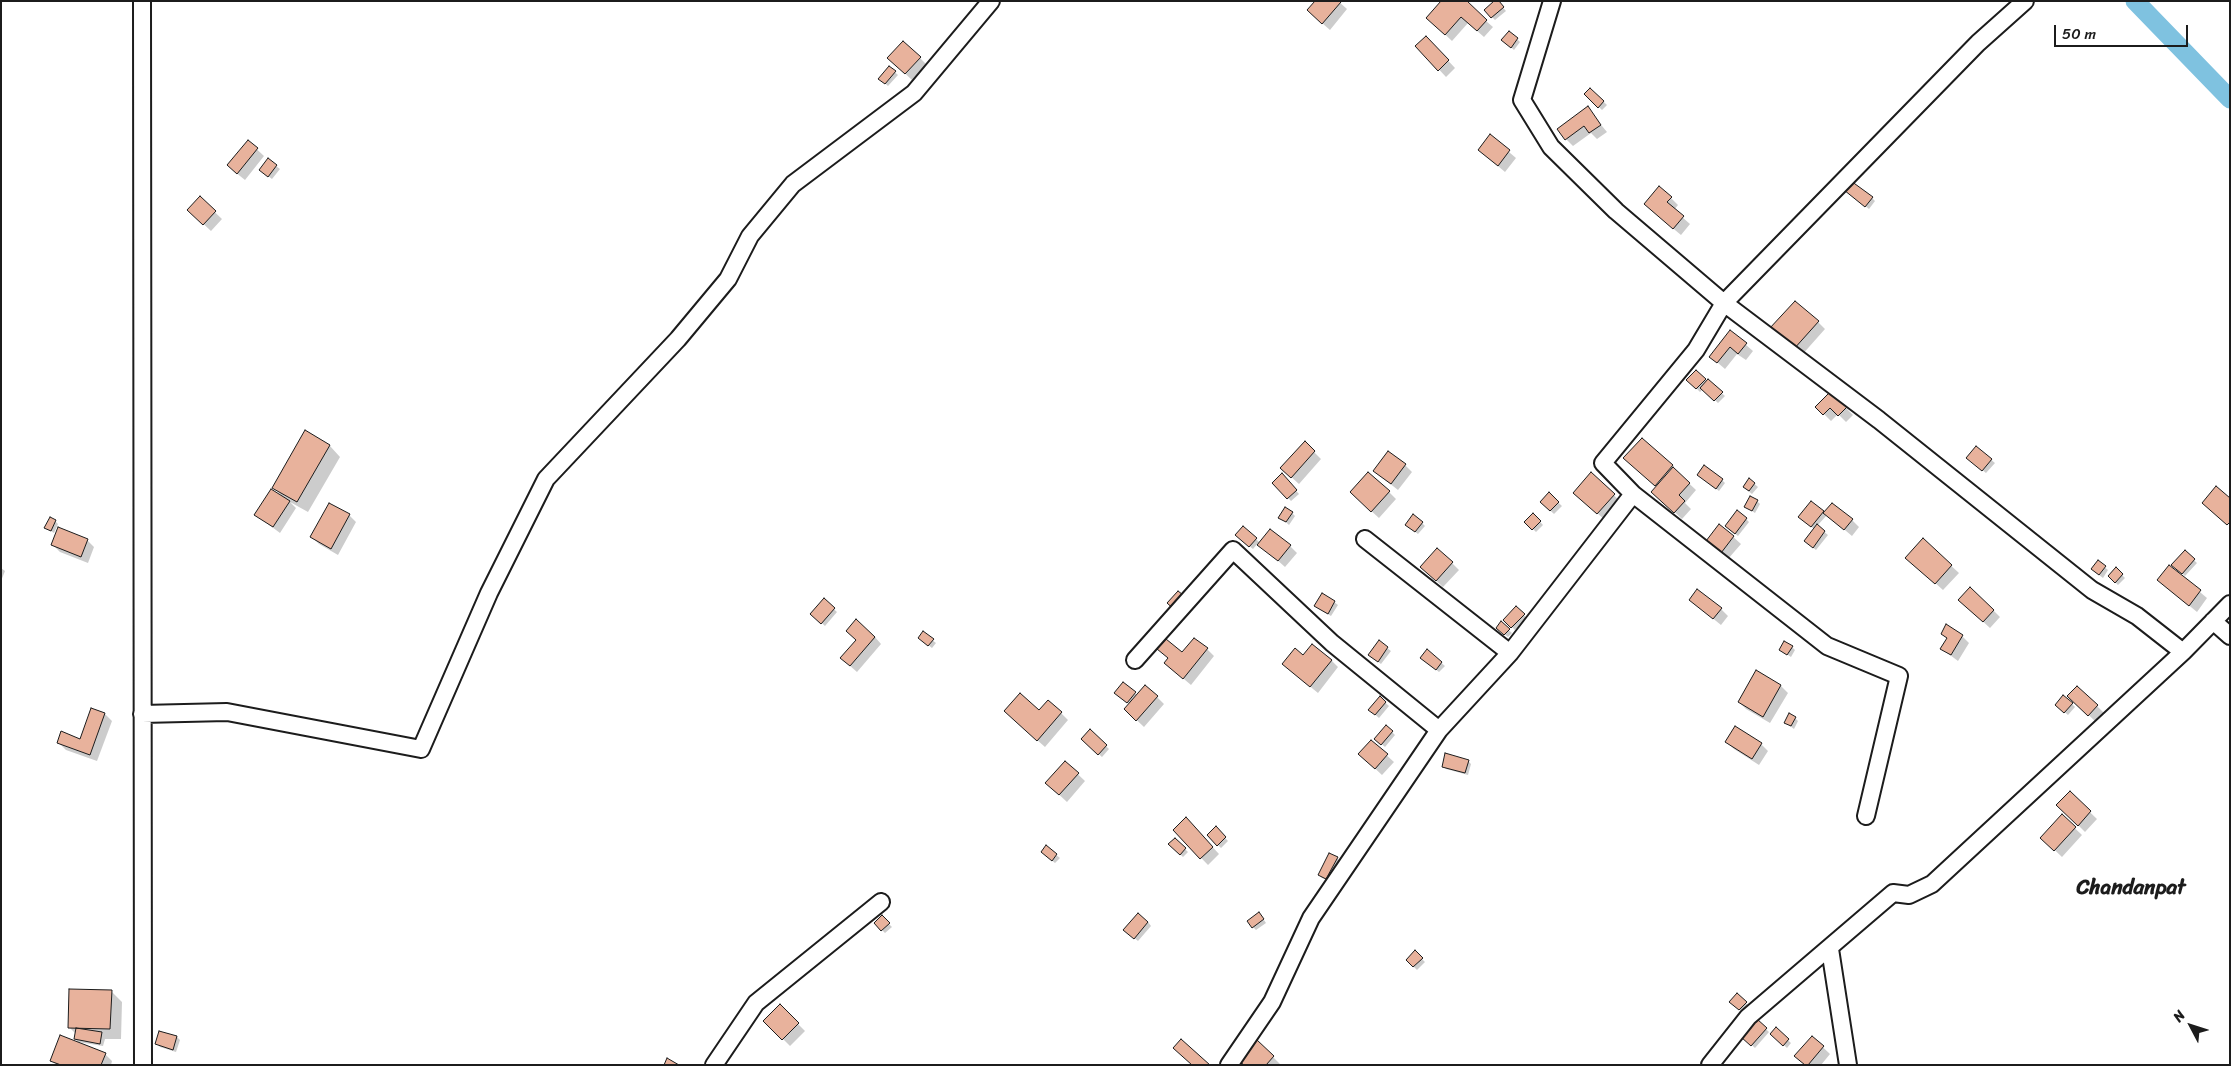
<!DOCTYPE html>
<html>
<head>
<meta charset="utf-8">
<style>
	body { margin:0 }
	#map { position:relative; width:2231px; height:1066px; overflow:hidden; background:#fff; font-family:Sriracha,sans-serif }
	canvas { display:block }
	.frame { position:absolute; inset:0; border:2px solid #1c1c1c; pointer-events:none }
	.north { position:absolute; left:2166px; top:1001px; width:50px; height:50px; -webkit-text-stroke:4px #fff; paint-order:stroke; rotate:310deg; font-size:14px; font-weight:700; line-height:20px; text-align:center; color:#1c1c1c }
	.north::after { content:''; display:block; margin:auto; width:18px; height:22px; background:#1c1c1c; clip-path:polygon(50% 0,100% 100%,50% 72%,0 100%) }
	.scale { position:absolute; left:2054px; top:25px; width:134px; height:22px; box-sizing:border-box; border:2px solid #1c1c1c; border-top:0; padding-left:6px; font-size:15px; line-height:18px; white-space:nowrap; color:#1c1c1c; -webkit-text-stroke:4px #fff; paint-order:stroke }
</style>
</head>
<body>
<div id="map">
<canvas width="2231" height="1066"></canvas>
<div class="frame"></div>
<div class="north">N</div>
<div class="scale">50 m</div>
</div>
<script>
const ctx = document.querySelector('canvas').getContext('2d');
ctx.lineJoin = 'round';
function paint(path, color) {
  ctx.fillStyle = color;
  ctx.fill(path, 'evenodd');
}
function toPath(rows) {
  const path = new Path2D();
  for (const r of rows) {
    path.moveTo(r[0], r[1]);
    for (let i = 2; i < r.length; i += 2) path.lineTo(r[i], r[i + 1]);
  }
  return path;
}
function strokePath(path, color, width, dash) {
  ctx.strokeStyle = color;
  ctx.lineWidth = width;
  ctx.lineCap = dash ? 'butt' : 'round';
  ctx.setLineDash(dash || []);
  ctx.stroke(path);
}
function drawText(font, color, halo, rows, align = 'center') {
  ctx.font = font + ' Sriracha,sans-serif';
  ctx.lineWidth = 4.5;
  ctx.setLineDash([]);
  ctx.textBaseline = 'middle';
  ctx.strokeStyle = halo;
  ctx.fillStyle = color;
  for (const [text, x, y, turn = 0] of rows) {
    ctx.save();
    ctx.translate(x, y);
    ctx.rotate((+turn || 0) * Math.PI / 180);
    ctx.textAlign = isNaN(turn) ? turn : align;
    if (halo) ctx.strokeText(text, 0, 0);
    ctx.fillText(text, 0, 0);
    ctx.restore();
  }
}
paint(toPath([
	[1338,1,1347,9,1330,30,1315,17],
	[1443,1,1486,21,1493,27,1484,37,1468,23,1452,41,1435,25],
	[1497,1,1506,11,1495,20,1485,10],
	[1426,37,1455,68,1446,77,1417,46],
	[1517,39,1520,42,1514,50,1506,43],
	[920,58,927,65,912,80,896,65],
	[889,67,898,75,888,86,880,79],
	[1590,89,1607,105,1602,110,1585,94],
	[1587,108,1607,132,1597,139,1591,133,1573,146,1566,139],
	[1490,136,1516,158,1505,172,1479,150],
	[248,141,264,156,245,180,235,172],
	[268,160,280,169,272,179,264,173],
	[1849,193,1872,198,1875,201,1869,209],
	[200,198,222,219,211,231,196,217],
	[1671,198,1678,205,1674,210,1690,224,1681,235,1652,211],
	[1818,322,1825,329,1801,356,1771,329],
	[1731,332,1753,351,1746,360,1737,354,1725,369,1711,357],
	[1696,371,1725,396,1718,403,1703,389,1700,392,1688,380],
	[1831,393,1853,415,1846,422,1838,414,1831,421,1817,407],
	[306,432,330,446,340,457,308,512,290,502,296,508,280,533,256,515,281,495,273,487],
	[1642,439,1696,490,1685,503,1691,509,1682,519,1660,498,1657,487,1632,465],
	[1977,448,1995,463,1986,473,1971,461],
	[1314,452,1321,459,1299,484,1289,475],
	[1405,465,1412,472,1398,490,1374,471],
	[1591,474,1621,502,1605,520,1582,500],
	[1282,475,1299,494,1291,501,1274,483],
	[1702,478,1722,480,1725,483,1719,491],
	[1750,480,1758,487,1752,494,1747,490],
	[1389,492,1396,499,1379,518,1358,499],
	[1549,494,1562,506,1554,514,1541,502],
	[1757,501,1760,504,1755,513,1746,507],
	[1811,503,1825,513,1852,520,1859,527,1852,536,1827,515,1817,526,1828,535,1816,550,1808,544,1814,529,1803,520],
	[1292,513,1295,516,1289,525,1280,517],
	[1533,514,1543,525,1536,532,1526,522],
	[349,515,356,522,338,555,319,544,312,537],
	[1746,519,1749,522,1738,536,1729,529],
	[55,521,58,524,54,533,46,528],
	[1422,523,1425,526,1418,534,1410,528],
	[1720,525,1741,544,1728,559,1714,548],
	[1239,538,1256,539,1260,543,1290,546,1297,553,1285,567,1258,543,1253,549],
	[87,540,94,547,88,563,60,552,53,545],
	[1923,540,1959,573,1943,590,1914,564],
	[2185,552,2197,563,2185,576,2173,564],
	[2098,562,2108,570,2103,578,2095,572],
	[1452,563,1459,570,1443,587,1429,574],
	[2169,566,2207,598,2197,612,2158,580],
	[1,568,5,571,1,581],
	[2116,569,2125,578,2118,585,2109,576],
	[824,600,837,612,825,626,812,614],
	[1690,600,1721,609,1728,616,1721,625],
	[1334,602,1338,605,1331,616,1319,609],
	[1967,607,1993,610,2000,617,1990,628],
	[1516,608,1527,618,1515,630,1505,620],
	[1501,623,1512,633,1508,637,1497,628],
	[923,633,936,643,932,648,923,641],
	[1942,634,1962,636,1969,643,1958,661,1942,649,1948,639],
	[875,637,881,644,857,672,849,665,857,640],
	[1379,642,1391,651,1381,664,1373,658],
	[1792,647,1795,650,1791,657,1780,650],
	[1159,649,1183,654,1207,649,1214,656,1191,685,1165,663,1169,659],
	[1427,651,1445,666,1439,672,1425,661],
	[1303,657,1331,660,1338,667,1318,693,1291,671],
	[1756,672,1781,686,1788,693,1770,723,1746,709,1739,702],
	[1123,683,1137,695,1157,697,1164,704,1144,727,1125,709,1129,704,1119,696],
	[2064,696,2075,707,2068,715,2056,705],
	[1380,698,1389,706,1379,718,1370,710],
	[2076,703,2097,706,2104,713,2096,722],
	[92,710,105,714,112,721,97,761,66,750,59,743,81,740],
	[1039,712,1061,713,1068,720,1045,747,1012,718],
	[1795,718,1798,721,1794,729,1786,723],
	[1090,731,1109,749,1102,757,1082,739],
	[1392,732,1395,735,1385,747,1376,739],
	[1371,741,1394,762,1382,775,1367,761],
	[1727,742,1761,744,1768,751,1759,765,1734,749],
	[1468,761,1471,764,1468,775,1446,769,1443,766],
	[1065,762,1085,781,1067,802,1054,790],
	[2070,793,2097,819,2085,832,2058,805],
	[2062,816,2082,835,2062,857,2042,838],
	[1193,826,1219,854,1208,865,1174,830],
	[1216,828,1228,841,1221,848,1208,835],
	[1175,839,1188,852,1183,857,1170,844],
	[1046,847,1060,858,1055,863,1045,855],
	[1337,858,1340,861,1330,881,1322,878,1319,875],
	[882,917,892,927,885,933,875,923],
	[1262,917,1266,923,1256,930,1253,927],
	[1148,922,1151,926,1138,941,1128,933],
	[1415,952,1425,962,1417,970,1407,960],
	[111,991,122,1002,121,1039,105,1039,103,1046,78,1042,75,1039,76,1034,69,1027],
	[1737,995,1749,1006,1743,1013,1731,1001],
	[780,1006,805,1031,790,1046,765,1021],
	[1757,1021,1769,1032,1755,1048,1743,1037],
	[1776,1029,1791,1043,1787,1048,1772,1034],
	[177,1037,180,1040,176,1052,160,1047,157,1044],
	[1812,1037,1830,1054,1821,1065,1805,1065],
	[105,1054,112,1061,111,1065,56,1065,52,1060],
	[1273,1057,1280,1064,1279,1065,1245,1065]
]), '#0003');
strokePath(toPath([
	[2135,1,2230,99]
]), '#7fc2e0', 19);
const building = toPath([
	[1315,1,1340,1,1341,2,1322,24,1307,10,1315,1],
	[1441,1,1467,1,1487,20,1477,31,1461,17,1445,35,1426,18,1441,1],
	[1494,1,1499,1,1504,7,1491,18,1484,10,1494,1],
	[1509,31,1518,38,1511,48,1501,40,1509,31],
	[1426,36,1449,60,1438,71,1415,46,1426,36],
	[903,41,921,57,905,74,887,58,903,41],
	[889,66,896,71,885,84,878,79,889,66],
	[1590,88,1604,101,1598,108,1584,94,1590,88],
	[1588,106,1601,125,1589,133,1584,126,1565,140,1557,129,1588,106],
	[1490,134,1510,150,1498,166,1478,150,1490,134],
	[248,140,258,148,237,174,227,165,248,140],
	[268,158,277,165,268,177,259,170,268,158],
	[1851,181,1873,197,1865,207,1844,190,1851,181],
	[1659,186,1672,197,1667,202,1684,216,1673,229,1644,204,1659,186],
	[200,196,216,211,203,225,187,210,200,196],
	[1795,301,1819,321,1793,350,1769,329,1795,301],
	[1730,330,1747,343,1738,354,1730,347,1717,363,1709,357,1730,330],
	[1696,370,1706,379,1696,389,1686,380,1696,370],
	[1708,379,1723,392,1714,401,1700,388,1708,379],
	[1831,391,1847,407,1838,416,1830,408,1823,415,1815,407,1831,391],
	[305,430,330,445,297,502,272,488,305,430],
	[1642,438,1673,465,1655,486,1623,458,1642,438],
	[1305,441,1315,451,1291,478,1280,468,1305,441],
	[1976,446,1992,459,1982,471,1966,458,1976,446],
	[1388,451,1406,464,1391,484,1373,471,1388,451],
	[1704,465,1723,479,1716,489,1697,475,1704,465],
	[1673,467,1690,483,1679,495,1685,501,1674,513,1651,492,1673,467],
	[1368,472,1390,491,1371,512,1350,492,1368,472],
	[1591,472,1615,494,1597,514,1573,493,1591,472],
	[1282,473,1297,490,1287,499,1272,483,1282,473],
	[1749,478,1755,483,1749,491,1743,487,1749,478],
	[2216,486,2230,498,2230,522,2227,525,2202,503,2216,486],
	[271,489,290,501,273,527,254,515,271,489],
	[1549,492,1559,502,1550,511,1540,502,1549,492],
	[1750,496,1758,500,1752,511,1744,507,1750,496],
	[1811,501,1824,511,1811,527,1798,517,1811,501],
	[329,503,350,514,331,549,310,537,329,503],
	[1832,503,1853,519,1844,530,1823,513,1832,503],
	[1285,507,1293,512,1286,522,1278,518,1285,507],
	[1737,510,1747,518,1735,534,1725,526,1737,510],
	[1533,513,1541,521,1532,530,1524,522,1533,513],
	[1413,514,1423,522,1415,532,1405,525,1413,514],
	[50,517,56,520,51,531,44,528,50,517],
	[1719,524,1734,536,1721,553,1706,541,1719,524],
	[1817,524,1825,531,1813,548,1804,541,1817,524],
	[1243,526,1257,538,1249,547,1235,535,1243,526],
	[58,527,88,539,81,557,51,545,58,527],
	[1270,529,1291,545,1278,561,1257,545,1270,529],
	[1923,538,1952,565,1935,584,1905,558,1923,538],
	[1437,548,1453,562,1436,581,1420,567,1437,548],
	[2185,550,2195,559,2182,574,2171,565,2185,550],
	[2098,560,2106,566,2099,575,2091,569,2098,560],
	[2169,565,2201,590,2189,606,2157,580,2169,565],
	[2116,567,2123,574,2115,583,2108,576,2116,567],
	[1970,587,1994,610,1983,622,1958,600,1970,587],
	[1697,589,1722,608,1713,619,1689,600,1697,589],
	[1178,591,1187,598,1176,611,1167,603,1178,591],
	[1322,593,1335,601,1328,614,1314,606,1322,593],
	[824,598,835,608,821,624,810,614,824,598],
	[1516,606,1525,614,1511,628,1503,620,1516,606],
	[856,619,875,637,850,666,840,658,856,640,846,631,856,619],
	[1501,621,1510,629,1504,635,1496,628,1501,621],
	[1946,624,1963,635,1951,655,1940,649,1947,638,1941,634,1946,624],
	[923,631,934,639,928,646,918,638,923,631],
	[1194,638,1208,648,1183,679,1164,663,1168,658,1157,649,1166,639,1182,652,1194,638],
	[1379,640,1388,647,1378,662,1368,655,1379,640],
	[1784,641,1793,646,1787,655,1779,650,1784,641],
	[1312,644,1332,660,1310,687,1282,664,1295,648,1303,655,1312,644],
	[1427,649,1442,662,1436,670,1420,658,1427,649],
	[1756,670,1781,685,1763,717,1738,702,1756,670],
	[1123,682,1136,692,1127,703,1114,693,1123,682],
	[1145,685,1158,696,1136,721,1124,709,1145,685],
	[2077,686,2098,705,2088,716,2067,696,2077,686],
	[1020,693,1039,710,1048,700,1062,712,1037,741,1004,711,1020,693],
	[2063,695,2073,703,2064,713,2055,705,2063,695],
	[1380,696,1386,702,1375,715,1368,710,1380,696],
	[91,708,105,713,90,755,57,743,61,731,80,739,91,708],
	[1789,713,1796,717,1791,726,1784,723,1789,713],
	[1386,725,1393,731,1381,745,1374,739,1386,725],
	[1735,726,1762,743,1752,759,1725,742,1735,726],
	[1090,729,1107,745,1098,755,1081,739,1090,729],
	[1371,740,1388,754,1375,769,1358,754,1371,740],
	[1445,753,1469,760,1465,773,1442,767,1445,753],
	[1065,761,1079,773,1059,795,1045,783,1065,761],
	[2070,791,2091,811,2078,826,2056,805,2070,791],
	[2062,814,2076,827,2054,851,2040,838,2062,814],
	[1186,817,1213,847,1200,859,1173,830,1186,817],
	[1216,826,1226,837,1217,846,1207,835,1216,826],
	[1175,838,1186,848,1180,855,1168,844,1175,838],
	[1046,845,1057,854,1052,861,1041,852,1046,845],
	[1329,853,1338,857,1326,879,1318,875,1329,853],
	[1259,912,1264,919,1252,928,1247,921,1259,912],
	[1138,913,1148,922,1134,939,1123,930,1138,913],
	[882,915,890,923,881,931,874,923,882,915],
	[1415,950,1423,958,1413,967,1406,960,1415,950],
	[69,989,112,990,110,1029,68,1028,69,989],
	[1737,993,1747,1002,1739,1010,1729,1002,1737,993],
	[780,1004,799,1023,782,1040,763,1021,780,1004],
	[1757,1019,1767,1028,1751,1046,1741,1037,1757,1019],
	[1776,1027,1789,1039,1783,1046,1770,1034,1776,1027],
	[76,1028,102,1032,100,1044,74,1039,76,1028],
	[159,1031,177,1036,173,1050,155,1044,159,1031],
	[60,1035,106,1053,101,1065,61,1065,50,1061,60,1035],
	[1812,1036,1824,1046,1808,1065,1805,1065,1794,1056,1812,1036],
	[1181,1039,1210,1065,1192,1065,1173,1048,1181,1039],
	[1257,1040,1274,1056,1266,1065,1244,1065,1239,1061,1257,1040],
	[667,1058,679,1065,664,1065,667,1058]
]);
paint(building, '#e8b29c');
strokePath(building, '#1c1c1c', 1);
const minor = toPath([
	[142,1,143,1065],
	[1552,1,1522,100,1551,147,1616,211,1724,303,1879,420,2092,590,2137,616,2183,652],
	[1633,494,1827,646,1899,676,1866,816],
	[1365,539,1510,653],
	[2213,621,2230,636],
	[1135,660,1233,550,1332,643,1439,730],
	[142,714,227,712,421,749,489,593,546,479,678,339,728,279,750,236,793,184,914,93,991,1],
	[1830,949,1848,1065],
	[714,1065,756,1003,881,902],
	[1229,1065,1272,1002,1311,918,1439,730,1510,653,1633,494,1603,463,1696,350,1724,303,1978,43,2025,1],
	[1710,1065,1748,1017,1893,893,1909,895,1932,884,2183,652,2230,604]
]);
strokePath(minor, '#1c1c1c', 20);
strokePath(minor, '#fff', 16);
drawText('bold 21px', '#1c1c1c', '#fff', [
	["Chandanpat",2131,889]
]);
</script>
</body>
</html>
